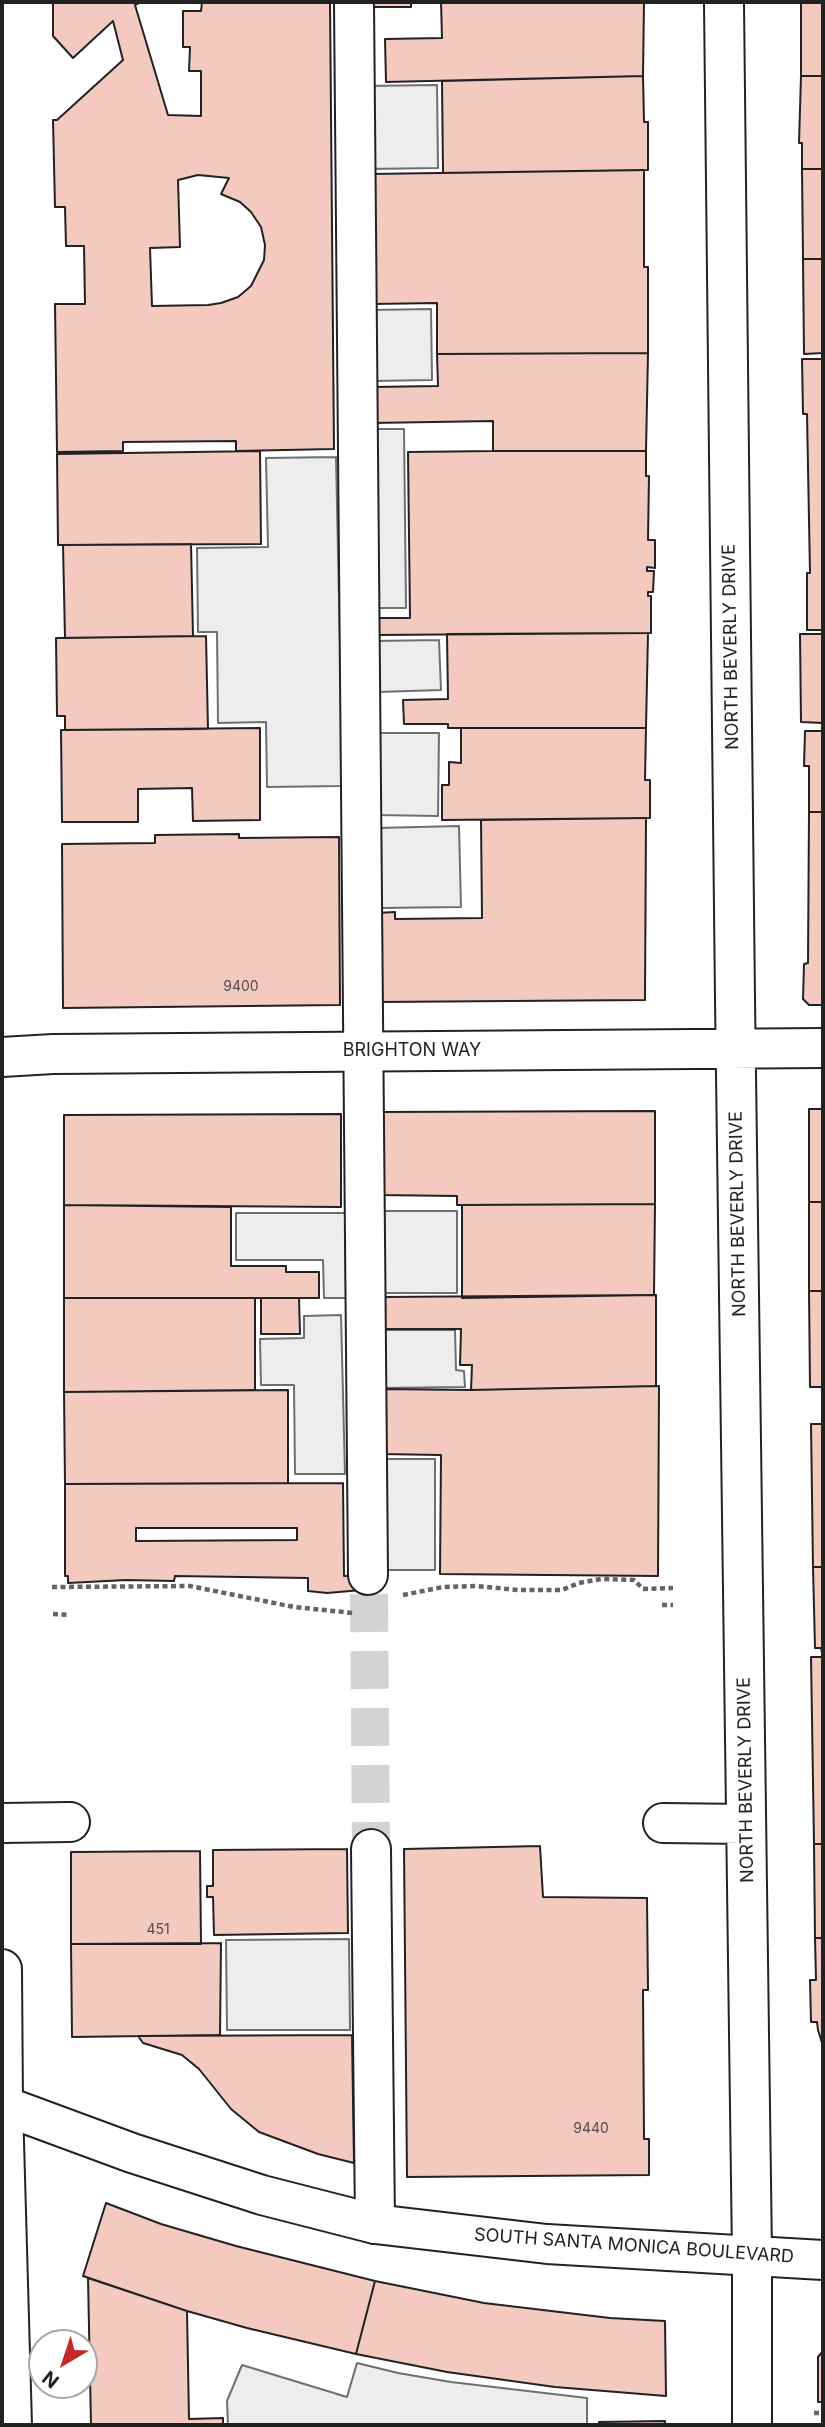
<!DOCTYPE html>
<html>
<head>
<meta charset="utf-8">
<style>
	body { margin:0 }
	#map { position:relative; width:825px; height:2427px; overflow:hidden; background:#fff; font-family:Inter,sans-serif }
	canvas { display:block }
	.frame { position:absolute; inset:0; border:4px solid #222; pointer-events:none }
	.north { position:absolute; left:28px; top:2329px; width:70px; height:70px; box-sizing:border-box; background:#fff; border:2px solid #a7a7a7; border-radius:50%; rotate:219deg; font-size:19px; font-weight:700; line-height:28px; text-align:center; color:#222 }
	.north::after { content:''; display:block; margin:auto; width:24px; height:32px; background:#c62828; clip-path:polygon(50% 0,100% 100%,50% 72%,0 100%) }
</style>
</head>
<body>
<div id="map">
<canvas width="825" height="2427"></canvas>
<div class="frame"></div>
<div class="north">N</div>
</div>
<script>
const ctx = document.querySelector('canvas').getContext('2d');
ctx.lineJoin = 'round';
function paint(path, color) {
  ctx.fillStyle = color;
  ctx.fill(path, 'evenodd');
}
function toPath(rows) {
  const path = new Path2D();
  for (const r of rows) {
    path.moveTo(r[0], r[1]);
    for (let i = 2; i < r.length; i += 2) path.lineTo(r[i], r[i + 1]);
  }
  return path;
}
function strokePath(path, color, width, dash) {
  ctx.strokeStyle = color;
  ctx.lineWidth = width;
  ctx.lineCap = dash ? 'butt' : 'round';
  ctx.setLineDash(dash || []);
  ctx.stroke(path);
}
function drawText(font, color, halo, rows, align = 'center') {
  ctx.font = font + ' Inter,sans-serif';
  ctx.lineWidth = 5;
  ctx.setLineDash([]);
  ctx.textBaseline = 'middle';
  ctx.strokeStyle = halo;
  ctx.fillStyle = color;
  for (const [text, x, y, turn = 0] of rows) {
    ctx.save();
    ctx.translate(x, y);
    ctx.rotate((+turn || 0) * Math.PI / 180);
    ctx.textAlign = isNaN(turn) ? turn : align;
    if (halo) ctx.strokeText(text, 0, 0);
    ctx.fillText(text, 0, 0);
    ctx.restore();
  }
}
const parking = toPath([
	[437,85,438,168,367,169,365,86,437,85],
	[431,309,432,380,373,381,371,310,431,309],
	[371,429,404,429,406,608,372,608,371,429],
	[336,457,343,786,267,787,266,722,218,723,217,632,198,632,197,548,268,547,266,458,336,457],
	[439,640,441,690,377,692,375,641,439,640],
	[376,733,439,733,438,816,376,815,376,733],
	[459,826,461,907,379,908,377,828,459,826],
	[382,1211,457,1211,457,1293,382,1293,382,1211],
	[236,1213,345,1213,346,1298,324,1298,323,1260,236,1260,236,1213],
	[341,1315,345,1474,295,1474,294,1385,261,1385,260,1339,304,1338,304,1316,341,1315],
	[379,1330,455,1330,456,1370,464,1371,465,1387,379,1388,379,1330],
	[379,1459,435,1459,435,1570,379,1570,379,1459],
	[349,1939,350,2030,227,2030,226,1940,349,1939],
	[357,2363,398,2373,451,2382,587,2398,587,2425,228,2425,227,2401,242,2365,347,2397,357,2363]
]);
paint(parking, '#ededed');
strokePath(parking, '#6f6f6f', 2);
const building = toPath([
	[53,2,141,2,135,5,168,115,201,116,201,71,189,71,190,47,183,47,183,11,201,11,202,2,330,2,334,449,236,451,236,441,123,442,123,451,57,452,55,304,85,304,84,246,66,246,65,207,55,207,53,120,57,120,123,60,113,21,73,58,53,36,53,2],
	[198,175,229,178,221,194,240,202,251,212,261,227,265,245,264,260,251,286,238,297,221,303,208,305,152,306,150,248,180,247,178,180,198,175],
	[373,2,411,2,411,7,373,7,373,2],
	[441,2,644,2,643,76,386,82,385,39,442,38,441,2],
	[801,2,823,2,823,76,801,76,801,2],
	[643,76,644,122,648,122,648,170,443,173,442,81,643,76],
	[801,76,823,76,823,169,802,169,802,143,799,143,801,76],
	[802,169,823,169,823,259,803,259,802,169],
	[644,170,644,267,648,267,648,353,437,354,437,303,372,304,370,174,644,170],
	[803,259,823,259,823,353,804,354,803,259],
	[648,353,646,451,493,451,493,421,372,423,372,387,438,386,437,354,648,353],
	[802,359,823,359,823,630,807,630,807,573,810,573,807,414,803,414,802,359],
	[260,451,261,544,58,545,57,454,260,451],
	[493,451,646,451,646,476,649,476,648,540,655,540,655,568,647,567,647,571,654,571,653,592,648,592,648,596,651,596,651,633,375,635,374,618,410,618,408,452,493,451],
	[191,544,193,636,65,638,63,545,191,544],
	[648,633,646,728,448,728,448,724,404,724,403,700,448,699,447,634,648,633],
	[800,634,823,634,823,723,801,722,800,634],
	[206,636,208,729,65,730,65,716,57,716,56,638,206,636],
	[260,728,260,820,193,821,192,788,138,789,138,822,62,822,61,730,260,728],
	[461,728,646,728,645,780,650,780,650,818,442,820,442,785,449,785,449,762,461,763,461,728],
	[805,731,823,731,823,812,809,812,809,766,804,766,805,731],
	[809,812,823,812,823,1005,809,1005,803,999,804,964,808,963,809,812],
	[646,818,645,1000,377,1002,376,913,395,912,395,919,482,918,481,820,646,818],
	[239,834,239,838,339,837,340,1005,63,1008,62,844,155,843,155,835,239,834],
	[809,1109,823,1109,823,1202,809,1202,809,1109],
	[655,1111,655,1204,457,1205,457,1196,378,1195,378,1112,655,1111],
	[341,1114,341,1207,64,1205,64,1115,341,1114],
	[809,1202,823,1202,823,1291,809,1291,809,1202],
	[655,1204,654,1295,462,1298,462,1205,655,1204],
	[64,1205,231,1207,231,1266,286,1266,286,1272,319,1272,319,1298,64,1298,64,1205],
	[809,1291,823,1291,823,1387,810,1387,809,1291],
	[656,1295,656,1386,471,1390,472,1365,460,1365,461,1329,381,1329,381,1297,656,1295],
	[64,1298,255,1298,255,1390,64,1392,64,1298],
	[261,1298,299,1298,300,1334,261,1334,261,1298],
	[659,1386,658,1576,440,1574,441,1455,380,1454,381,1389,471,1390,659,1386],
	[288,1390,288,1483,65,1484,64,1392,288,1390],
	[822,1422,823,1422,823,1567,813,1567,811,1424,822,1424,822,1422],
	[343,1483,344,1576,383,1576,362,1590,327,1593,308,1591,308,1578,175,1576,174,1581,126,1580,68,1583,68,1576,65,1576,65,1484,343,1483],
	[136,1528,297,1528,297,1540,136,1541,136,1528],
	[813,1567,823,1567,823,1657,821,1648,815,1648,813,1567],
	[811,1657,823,1657,823,1844,814,1844,811,1657],
	[814,1844,823,1844,823,1938,815,1938,814,1844],
	[540,1846,543,1897,647,1898,648,1990,643,1990,644,2139,649,2139,649,2175,407,2177,404,1849,540,1846],
	[347,1849,348,1933,214,1935,213,1897,207,1897,207,1886,213,1886,213,1850,347,1849],
	[200,1851,201,1944,71,1944,71,1852,200,1851],
	[815,1938,823,1938,823,2046,818,2030,817,2022,811,2022,810,1980,816,1980,815,1938],
	[221,1943,220,2035,72,2037,71,1944,221,1943],
	[352,2035,354,2163,318,2154,259,2132,231,2109,199,2069,182,2055,143,2043,138,2036,352,2035],
	[106,2203,161,2224,236,2246,375,2281,356,2354,247,2328,187,2311,83,2276,106,2203],
	[88,2278,187,2311,189,2419,223,2418,223,2425,91,2425,88,2278],
	[375,2281,484,2303,610,2318,665,2321,666,2396,555,2387,447,2372,356,2354,375,2281],
	[823,2351,823,2402,818,2402,818,2357,823,2351],
	[665,2421,665,2425,599,2425,599,2422,665,2421]
]);
paint(building, '#f3c9c0');
strokePath(building, '#222', 2);
strokePath(toPath([
	[369,1594,371,1849]
]), '#d3d3d3', 38, [38, 19]);
const minor = toPath([
	[354,2,368,1575],
	[724,2,735,999,752,2254,752,2425],
	[2,1057,53,1054,823,1048],
	[2,1823,70,1822],
	[663,1823,746,1824],
	[371,1849,375,2224],
	[2,1969,3,2106,12,2425]
]);
const major = toPath([
	[2,2105,132,2153,262,2195,375,2224,547,2244,823,2260]
]);
strokePath(minor, '#222', 42);
strokePath(major, '#222', 42);
strokePath(toPath([
	[52,1587,190,1586,294,1607,353,1613],
	[403,1595,443,1587,477,1586,518,1590,562,1590,579,1583,601,1579,634,1580,643,1589,673,1588],
	[662,1605,673,1605],
	[53,1614,69,1615],
	[814,2413,823,2413]
]), '#646464', 4.5, [5, 3.5]);
strokePath(minor, '#fff', 38);
strokePath(major, '#fff', 38);
drawText('14px', '#564c4a', null, [
	["9400",241,987],
	["451",158,1930],
	["9440",591,2129]
]);
drawText('18px', '#222', '#fff', [
	["NORTH BEVERLY DRIVE",731,647,-91],
	["BRIGHTON WAY",412,1051],
	["NORTH BEVERLY DRIVE",738,1214,-91],
	["NORTH BEVERLY DRIVE",746,1780,-91],
	["SOUTH SANTA MONICA BOULEVARD",634,2246,4]
]);
</script>
</body>
</html>
